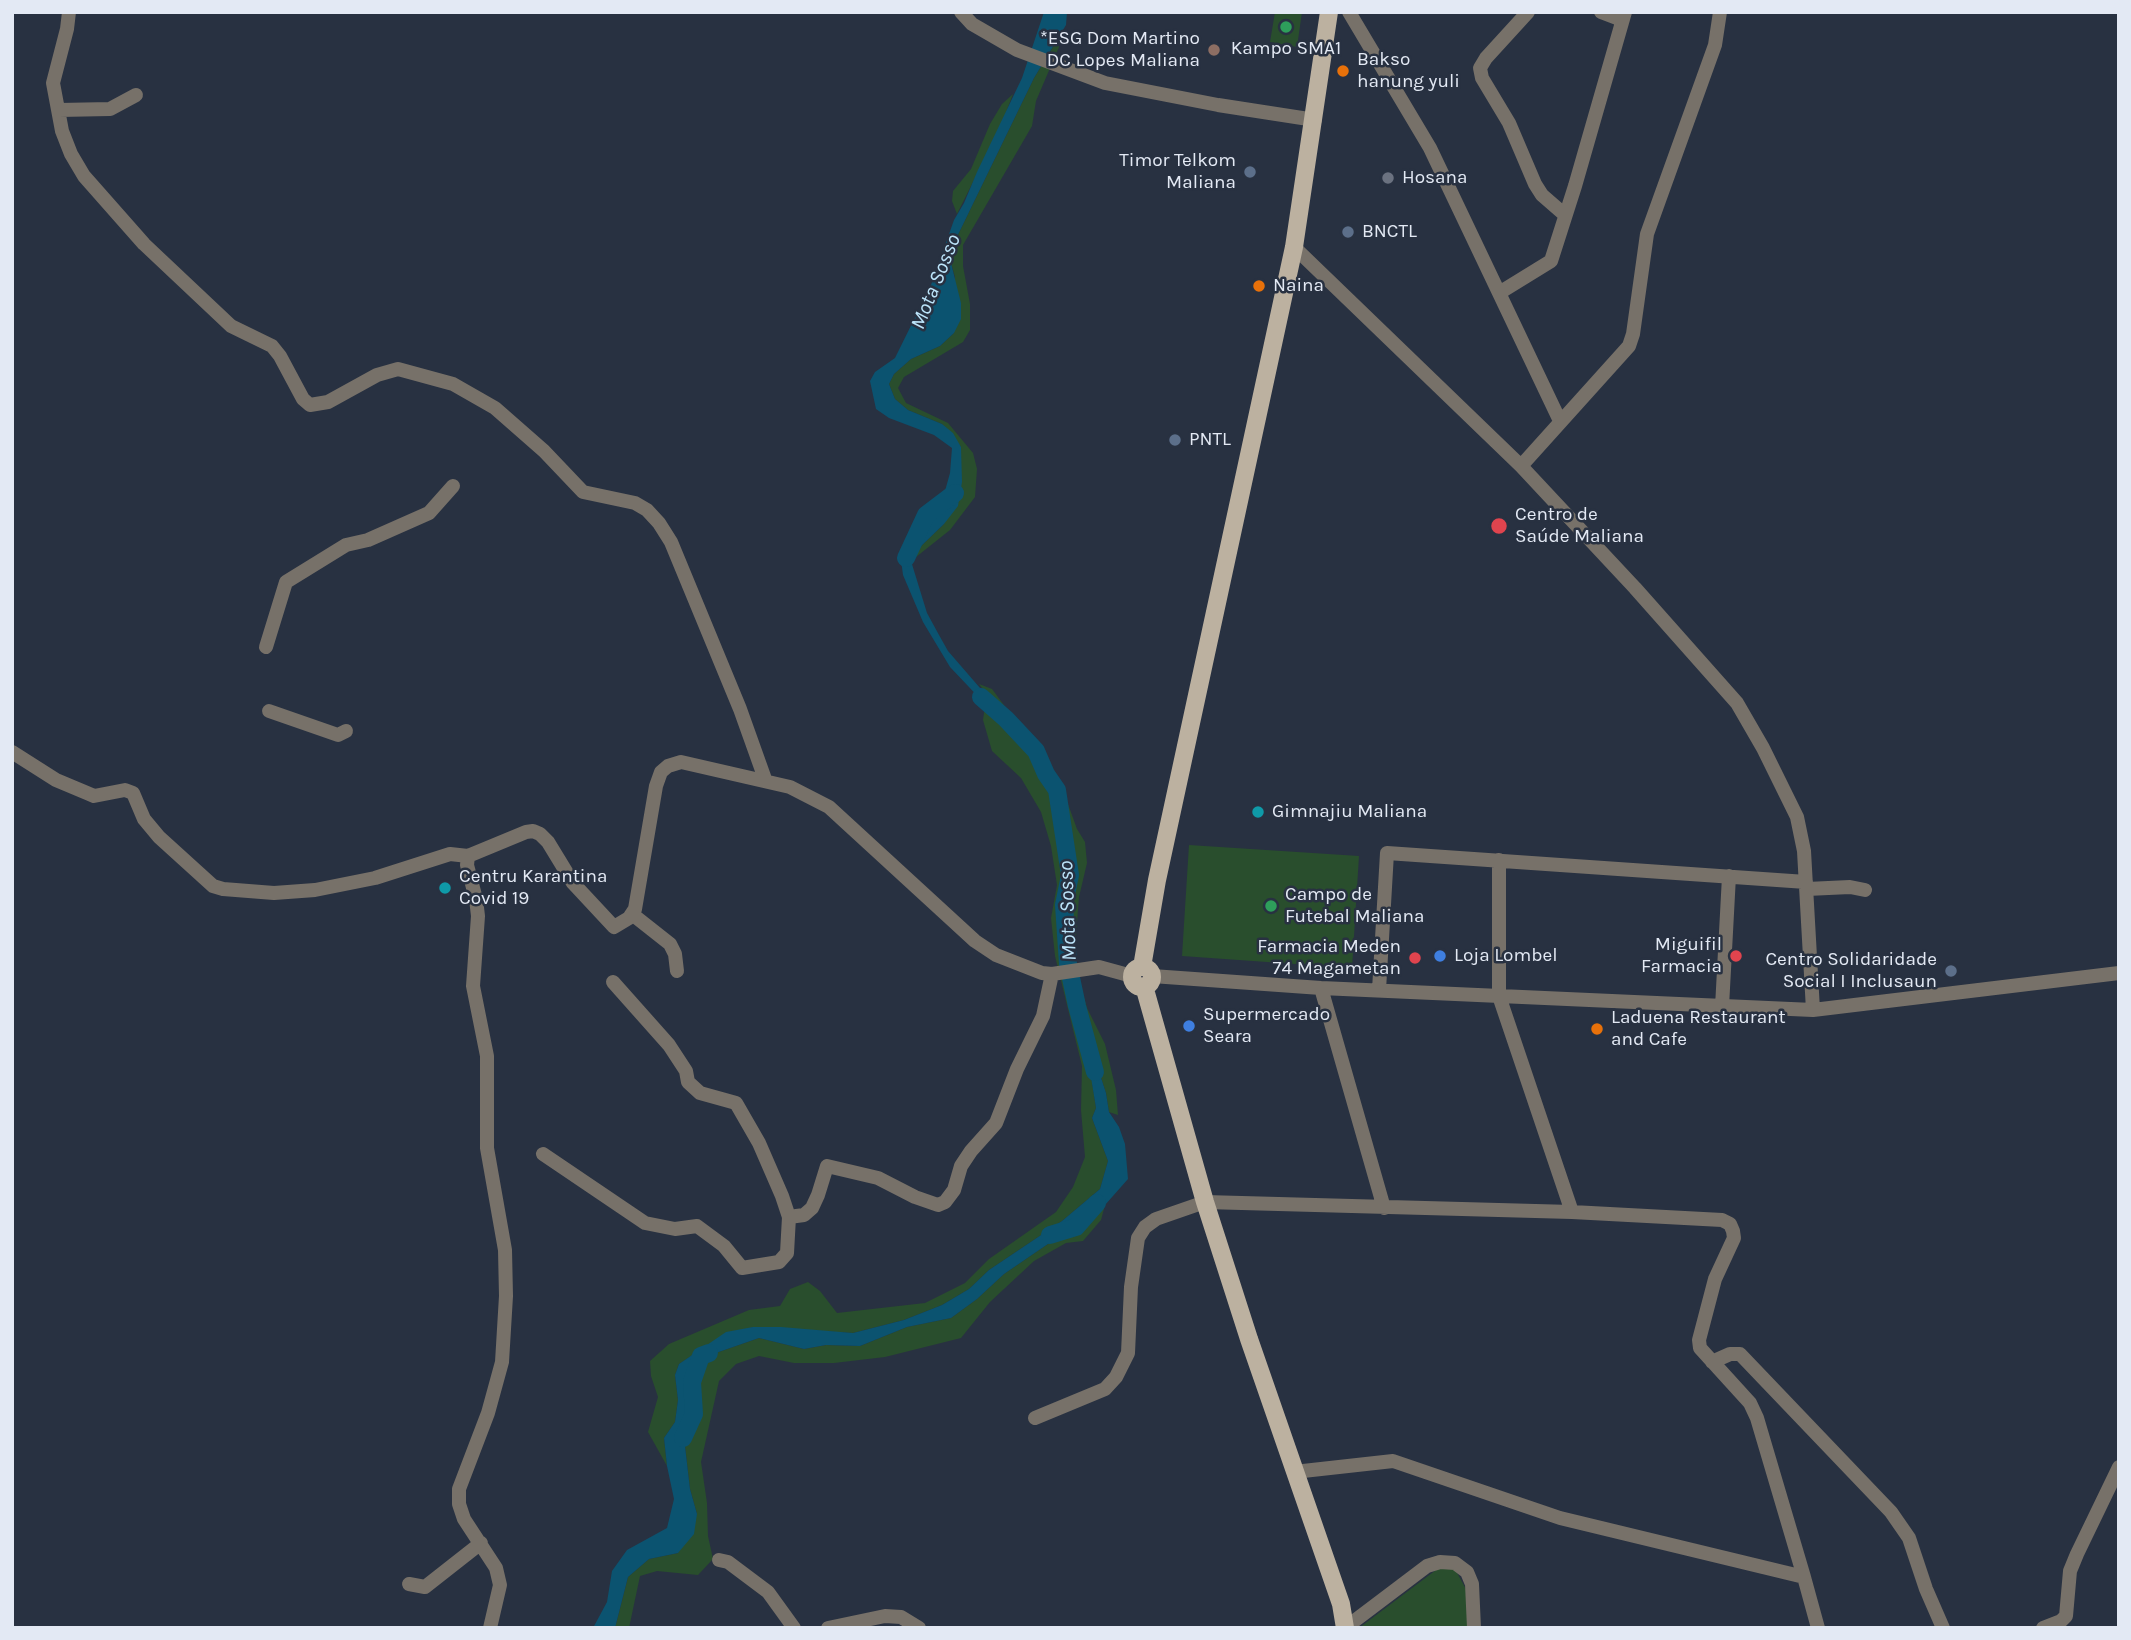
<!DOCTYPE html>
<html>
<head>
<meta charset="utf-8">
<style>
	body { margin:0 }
	#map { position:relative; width:2131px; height:1640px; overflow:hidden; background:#283141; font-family:Karla,sans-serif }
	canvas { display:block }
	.frame { position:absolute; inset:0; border:14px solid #e3e9f4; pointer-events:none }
</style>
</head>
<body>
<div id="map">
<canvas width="2131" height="1640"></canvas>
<div class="frame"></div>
</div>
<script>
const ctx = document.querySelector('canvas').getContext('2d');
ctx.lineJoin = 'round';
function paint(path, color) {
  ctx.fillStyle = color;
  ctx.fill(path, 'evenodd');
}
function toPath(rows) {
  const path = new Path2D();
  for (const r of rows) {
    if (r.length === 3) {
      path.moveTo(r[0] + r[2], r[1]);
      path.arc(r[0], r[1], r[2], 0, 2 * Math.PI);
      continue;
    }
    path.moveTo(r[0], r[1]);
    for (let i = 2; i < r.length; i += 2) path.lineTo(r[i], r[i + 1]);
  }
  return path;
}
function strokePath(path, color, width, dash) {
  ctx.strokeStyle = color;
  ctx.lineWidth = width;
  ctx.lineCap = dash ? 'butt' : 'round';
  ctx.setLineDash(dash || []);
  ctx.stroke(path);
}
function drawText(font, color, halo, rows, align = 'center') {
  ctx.font = font + ' Karla,sans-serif';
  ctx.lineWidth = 5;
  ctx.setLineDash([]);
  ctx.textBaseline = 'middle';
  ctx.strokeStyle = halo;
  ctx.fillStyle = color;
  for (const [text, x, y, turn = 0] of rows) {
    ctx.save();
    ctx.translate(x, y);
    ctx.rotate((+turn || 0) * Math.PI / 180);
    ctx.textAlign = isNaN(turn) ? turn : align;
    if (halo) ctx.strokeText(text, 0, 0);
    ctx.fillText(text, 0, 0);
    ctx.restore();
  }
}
paint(toPath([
	[1275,12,1302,12,1297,47,1270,42],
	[1059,37,1059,47,1036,101,1032,126,963,245,963,266,970,304,970,330,963,342,904,377,898,388,906,403,948,423,973,453,977,469,975,497,950,530,911,561,918,549,944,524,961,447,942,424,908,410,895,399,889,384,894,374,911,359,940,346,954,333,955,277,951,263,954,243,1034,78],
	[1013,94,1000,128,957,214,952,201,953,191,971,169,990,124,1002,104],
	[979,684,992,689,1024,732,1037,745,1060,782,1077,829,1085,842,1087,863,1079,897,1074,961,1087,1008,1105,1044,1116,1090,1118,1115,1109,1112,1106,1093,1093,1054,1087,1048,1096,1108,1092,1118,1108,1161,1100,1189,1062,1221,989,1270,969,1289,942,1305,904,1320,853,1333,753,1327,699,1351,679,1364,675,1375,678,1400,675,1422,664,1438,667,1466,648,1432,658,1397,651,1376,650,1361,669,1344,749,1310,780,1306,790,1289,808,1282,820,1291,837,1313,925,1303,965,1283,989,1259,1056,1212,1073,1187,1085,1157,1081,1110,1082,1066,1055,956,1051,918,1057,885,1051,846,1041,812,1021,778,992,751,983,720,985,706,1004,723,993,703],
	[1189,845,1359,856,1352,968,1182,956],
	[1105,1205,1101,1220,1083,1241,1066,1243,1034,1261,990,1302,961,1338,885,1357,834,1363,794,1363,759,1356,736,1364,719,1381,701,1462,707,1503,708,1536,713,1559,698,1575,657,1571,640,1576,629,1628,615,1628,628,1577,649,1559,678,1553,697,1514,690,1489,685,1446,694,1426,688,1398,690,1377,713,1354,759,1338,804,1349,826,1345,860,1346,907,1327,951,1318,977,1299,1004,1274],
	[1440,1567,1455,1569,1467,1591,1470,1628,1359,1628]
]), '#294e2d');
paint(toPath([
	[1044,12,1067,12,1066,25,1034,78,954,243,951,263,961,303,961,319,954,333,940,346,911,359,894,374,889,384,895,399,908,410,942,424,953,433,961,447,962,482,958,506,944,524,918,549,911,561,927,613,939,635,948,651,993,703,1005,725,950,667,923,622,903,575,901,560,906,546,921,532,945,491,950,473,952,448,934,435,889,418,876,409,870,381,875,372,895,358,931,285,954,220,964,203,977,172,1022,78],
	[1086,1047,1093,1053,1106,1093,1109,1112,1119,1127,1125,1144,1128,1179,1105,1205,1004,1274,977,1299,951,1318,907,1327,860,1346,826,1345,804,1349,759,1338,713,1354,690,1377,688,1398,694,1426,685,1446,690,1489,697,1514,694,1534,678,1553,649,1559,628,1577,615,1628,593,1628,607,1602,612,1571,627,1550,667,1528,674,1499,667,1466,664,1438,675,1422,678,1400,675,1375,679,1364,726,1332,753,1327,781,1327,853,1333,904,1320,942,1305,969,1289,989,1270,1062,1221,1100,1189,1108,1161,1092,1118,1096,1108]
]), '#0b5370');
strokePath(toPath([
	[906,558,926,515,955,493],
	[981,697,1006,719,1036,751,1046,774,1057,790,1070,875,1064,905,1068,964,1077,1006,1095,1072],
	[1050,1235,1076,1227,1097,1203],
	[683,1438,694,1414,692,1382,701,1356,709,1353]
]), '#0b5370', 18);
strokePath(toPath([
	[69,12,67,29,53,83,62,131,71,154,84,176,144,244,231,326,272,346,280,356,303,399,310,405,328,402,377,375,398,369,453,384,495,408,544,451,583,492,635,503,647,510,659,523,671,542,740,709,765,779],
	[961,12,972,24,1017,50,1105,83,1218,105,1315,120],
	[1349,12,1430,148,1560,421],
	[1528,12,1486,58,1480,68,1482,78,1509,123,1535,184,1542,195,1565,215],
	[1601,12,1622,20],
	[59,110,110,109,136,95],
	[1294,247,1521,466,1635,588,1737,703,1763,748,1797,817,1804,851,1813,1010],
	[1499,293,1551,261,1575,186,1625,12],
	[1521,466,1629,346,1633,334,1647,234,1715,45,1720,12],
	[266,647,286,582,346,545,368,540,429,513,453,486],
	[269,711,338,735,346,731],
	[12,752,56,780,87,793,94,796,125,790,133,793,144,819,159,837,213,886,223,889,274,893,315,890,375,878,450,854,468,856,526,832,533,831,540,834,548,842,573,883,614,927,629,918,635,909,656,786,661,772,668,766,681,762,790,787,829,807,975,941,996,955,1042,973,1052,974,1099,967,1132,976],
	[468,856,467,865,476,899,478,916,473,986,487,1056,487,1148,505,1250,506,1296,502,1362,488,1413,459,1489,459,1504,464,1519,496,1568,500,1585,490,1628],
	[1807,889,1850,887,1865,890],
	[632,914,670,944,675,954,677,971],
	[1152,976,1321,988,1813,1010,2119,973],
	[613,982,669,1045,686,1071,688,1082,700,1093,736,1103,759,1143,782,1196,789,1217],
	[1321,988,1384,1208],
	[1379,990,1387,853,1806,882],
	[1722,1007,1729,876],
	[543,1154,645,1223,675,1229,697,1226,724,1246,742,1268,779,1262,787,1253,789,1217,804,1215,812,1208,818,1195,827,1166,878,1178,915,1197,938,1205,945,1202,954,1190,961,1166,971,1151,996,1123,1017,1069,1043,1016,1052,974],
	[1712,1362,1730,1354,1740,1354,1891,1512,1909,1538,1926,1589,1943,1628],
	[1035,1418,1105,1389,1116,1377,1128,1353,1131,1287,1138,1238,1145,1227,1156,1219,1205,1202,1572,1212],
	[1294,1472,1393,1461,1560,1518,1804,1577,1757,1418,1750,1403,1700,1348,1699,1340,1715,1279,1734,1238,1733,1231,1730,1224,1722,1220,1572,1212,1499,996,1499,860],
	[719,1560,728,1562,768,1592,794,1628],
	[1804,1577,1818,1628],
	[409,1584,425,1587,481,1543],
	[828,1628,885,1616,901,1617,919,1628],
	[1345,1628,1427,1566,1440,1562,1455,1563,1467,1572,1472,1584,1474,1628],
	[2043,1628,2061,1621,2066,1616,2070,1571,2077,1554,2119,1467]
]), '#777169', 14);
strokePath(toPath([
	[1142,967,1157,880,1294,247,1329,12],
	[1142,977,10],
	[1144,986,1205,1202,1249,1339,1341,1604,1345,1628]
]), '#bcb1a0', 18);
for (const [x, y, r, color] of [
	[1286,27,7,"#2e9e5b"],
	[1214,50,7,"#8d6e63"],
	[1343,71,7,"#e8710a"],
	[1250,172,7,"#5c6f8a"],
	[1388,178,7,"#6b7280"],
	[1348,232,7,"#5c6f8a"],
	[1259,286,7,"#e8710a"],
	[1175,440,7,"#5c6f8a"],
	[1499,526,9,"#e0444e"],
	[1258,812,7,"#0f9aa8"],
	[445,888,7,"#0f9aa8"],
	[1271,906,7,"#2e9e5b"],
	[1440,956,7,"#3f7fe0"],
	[1736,956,7,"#e0444e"],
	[1415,958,7,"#e0444e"],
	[1951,971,7,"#5c6f8a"],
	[1189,1026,7,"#3f7fe0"],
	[1597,1029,7,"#e8710a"]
]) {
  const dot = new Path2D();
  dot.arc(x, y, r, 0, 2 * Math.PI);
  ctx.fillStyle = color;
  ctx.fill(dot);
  strokePath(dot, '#283141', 2.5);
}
drawText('19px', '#e3e9f4', '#283141', [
	["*ESG Dom Martino",1200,39,"right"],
	["DC Lopes Maliana",1200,61,"right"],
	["Kampo SMA1",1286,49,"center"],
	["Bakso",1357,60],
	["hanung yuli",1357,82],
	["Timor Telkom",1236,161,"right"],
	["Maliana",1236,183,"right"],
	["Hosana",1402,178],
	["BNCTL",1362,232],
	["Naina",1273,286],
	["PNTL",1189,440],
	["Centro de",1515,515],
	["Saúde Maliana",1515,537],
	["Gimnajiu Maliana",1272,812],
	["Centru Karantina",459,877],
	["Covid 19",459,899],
	["Campo de",1285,895],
	["Futebal Maliana",1285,917],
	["Miguifil",1722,945,"right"],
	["Farmacia",1722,967,"right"],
	["Farmacia Meden",1401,947,"right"],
	["74 Magametan",1401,969,"right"],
	["Loja Lombel",1454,956],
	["Centro Solidaridade",1937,960,"right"],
	["Social I Inclusaun",1937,982,"right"],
	["Supermercado",1203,1015],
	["Seara",1203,1037],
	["Laduena Restaurant",1611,1018],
	["and Cafe",1611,1040]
], 'left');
drawText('italic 21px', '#bce4fa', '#283141', [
	["Mota Sosso",936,282,-68],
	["Mota Sosso",1068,911,-92]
]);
</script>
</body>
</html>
